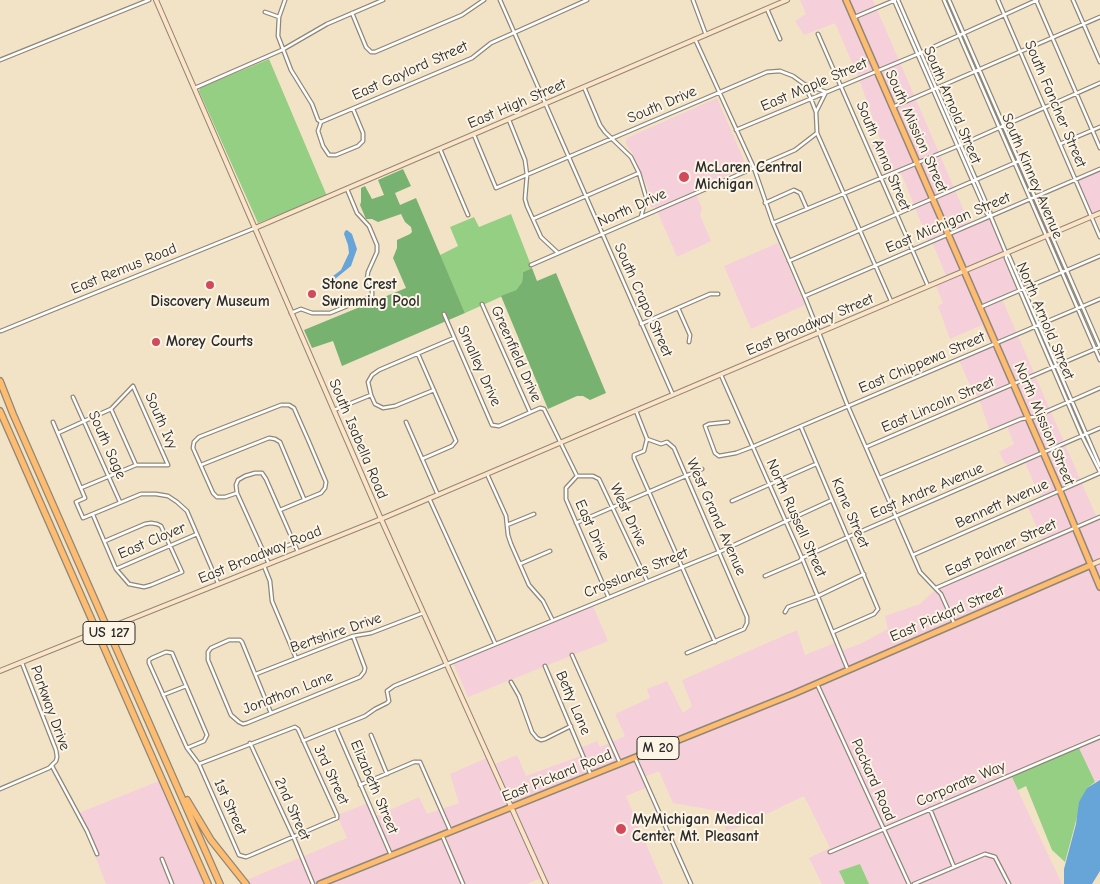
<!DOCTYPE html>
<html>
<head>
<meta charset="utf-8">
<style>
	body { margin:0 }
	canvas { display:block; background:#f3e3c6 }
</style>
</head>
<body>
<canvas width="1100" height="884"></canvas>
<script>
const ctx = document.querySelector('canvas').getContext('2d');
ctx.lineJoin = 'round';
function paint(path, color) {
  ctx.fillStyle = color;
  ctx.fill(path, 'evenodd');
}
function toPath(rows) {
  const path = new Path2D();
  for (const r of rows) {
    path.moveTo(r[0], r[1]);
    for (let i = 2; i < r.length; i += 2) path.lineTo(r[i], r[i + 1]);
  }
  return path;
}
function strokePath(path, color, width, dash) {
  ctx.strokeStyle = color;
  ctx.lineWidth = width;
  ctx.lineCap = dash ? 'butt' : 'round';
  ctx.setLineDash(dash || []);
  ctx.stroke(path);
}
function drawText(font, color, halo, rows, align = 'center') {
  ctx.font = font + ' "Comic Neue",sans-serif';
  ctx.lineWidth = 4;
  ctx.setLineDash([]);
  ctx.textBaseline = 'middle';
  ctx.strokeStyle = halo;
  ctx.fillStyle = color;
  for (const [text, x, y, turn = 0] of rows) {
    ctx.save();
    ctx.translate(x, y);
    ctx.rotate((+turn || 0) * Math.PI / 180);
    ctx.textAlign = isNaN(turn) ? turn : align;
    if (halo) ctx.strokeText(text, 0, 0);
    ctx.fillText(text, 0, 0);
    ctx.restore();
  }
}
paint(toPath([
	[800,0,873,0,970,225,991,217,1020,291,1002,299,1097,518,1100,517,1100,780,1095,782,1078,746,1011,776,1062,884,869,884,860,864,839,871,844,884,822,884,809,858,830,848,804,796,737,828,726,830,720,816,724,812,673,803,659,771,644,777,648,787,626,796,663,884,546,884,543,877,527,884,246,884,244,881,347,838,337,815,368,803,374,817,419,797,427,814,459,803,450,774,489,757,493,765,517,755,526,776,583,755,580,748,597,741,600,747,625,736,615,714,650,698,647,689,667,681,683,713,692,706,682,680,797,630,805,655,837,642,840,651,860,644,888,629,885,616,920,604,936,589,1043,542,1027,505,1041,499,1023,458,1006,465,999,452,1014,444,1007,426,990,432,979,399,969,383,959,360,992,345,982,325,950,339,938,306,943,303,935,284,947,278,932,242,929,243,900,170,885,176,871,144,880,139,859,79,835,23,804,35,795,21,806,14],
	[717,98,747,167,694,190,702,208,700,215,711,241,677,257,655,206,652,208,650,205,648,188,633,154,626,144,626,141,627,138],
	[1100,170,1100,213,1092,216,1076,180],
	[778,243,805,305,751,329,724,266],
	[593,606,608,641,468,697,453,663],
	[159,781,204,884,106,884,87,835,76,814]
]), '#f5cfd9');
paint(toPath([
	[269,59,327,196,258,223,199,91,200,88],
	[511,214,532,268,523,272,522,282,516,290,465,313,440,255,458,246,450,227,474,217,479,227],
	[1078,746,1095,782,1087,788,1077,817,1065,862,1052,850,1026,786,1018,790,1011,775],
	[860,864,869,884,845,884,839,871]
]), '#95cf83');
paint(toPath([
	[403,169,411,186,395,193,400,205,416,198,465,313,342,366,333,341,312,348,304,330,406,288,393,258,397,248,397,240,410,234,412,232,411,227,405,222,401,214,378,222,372,219,366,219,360,205,361,202,361,188,365,186,372,199,384,195,378,180],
	[532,268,537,281,556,273,606,393,590,400,583,396,577,396,548,409,501,296,516,290,522,282,523,272]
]), '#78b271');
paint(toPath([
	[347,230,352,234,357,249,351,266,335,279,333,276,341,270,349,253,348,245,344,234,345,231],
	[1100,780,1100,871,1092,884,1064,884,1064,869,1076,824,1079,802,1087,788]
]), '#67a5d9');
const street = toPath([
	[285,0,279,17,278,36,291,70,312,104,318,120,321,122],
	[500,0,673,395],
	[693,0,706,35],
	[894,0,987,214,991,217],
	[898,0,990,212,991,217,1006,253,1009,256,1100,466],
	[944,0,1100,360],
	[998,0,1100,237],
	[1036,0,1100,148],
	[1073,0,1100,62],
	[767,9,780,39],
	[265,12,279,17],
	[352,13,366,47,371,52,375,52,462,15,484,0],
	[855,17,895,0],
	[818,34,928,286],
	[695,39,754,168,773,223,806,300,847,404,920,572,941,594,954,623],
	[0,60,149,0],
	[804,84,826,92,816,112],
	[584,87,600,125,605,132,631,157,639,173,646,197,641,217],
	[195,88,282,50,327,24,383,0],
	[893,107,1100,17],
	[509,120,525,160,527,175,525,199,527,206,541,237,557,252],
	[321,122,472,58,491,43,587,0],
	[321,122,318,131,323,146,329,155,336,155,358,146,363,141,363,133,353,109],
	[736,130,918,54,1037,0],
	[817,133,891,301],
	[474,135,496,188,767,72,780,71,793,76,804,84,811,99,816,112,817,133,795,150,531,265],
	[1060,144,1100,127],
	[440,149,468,215],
	[765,203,794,190,800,193,807,209],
	[533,219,639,173],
	[773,223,958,146,1100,83],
	[1006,253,1006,258,1034,324,1082,436,1100,472],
	[789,261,1019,161],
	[805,296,1100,169],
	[482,304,530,412],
	[981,307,1100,256],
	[678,308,690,335,689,342],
	[291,313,301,309,312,313,330,313,372,296,372,290,367,279,368,272,377,252,377,245,369,226,357,213,347,189],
	[444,314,492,425,499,426,540,408,544,409,577,476],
	[641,324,710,294,718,294],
	[1,331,255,228],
	[418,354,456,441,452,446,422,459],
	[721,375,802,558,848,670],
	[434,390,395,406,383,408,375,404,371,395,368,382,372,375,379,370,454,338],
	[73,397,120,502],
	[111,409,136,465],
	[334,410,371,395],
	[636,411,647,439],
	[53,422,85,498,76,502,83,518,141,494,156,494,168,496,177,502,187,511,218,583],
	[406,422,438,495],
	[728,422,709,424,705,426,715,453,719,456,736,453,752,447,1100,299],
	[801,427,878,609,874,614,833,632],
	[58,433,111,409,133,386,168,465,136,465,81,488],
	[647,439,661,444,667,442,674,448,747,617,747,623,744,629,687,653],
	[647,439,644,451,634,455,634,458,715,642],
	[866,447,1100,347,949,0],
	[201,465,269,438,275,439,280,442,304,499],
	[487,474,506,516,508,535,511,544,529,585,543,601,552,619],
	[577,476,593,476,599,479,647,581],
	[577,476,566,488,566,499,608,596],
	[880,478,1021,419,1034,417,1100,388],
	[237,493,225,497,217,497,213,493,193,448,194,442,199,437,281,405,289,405,294,408,309,442,326,482,325,488,321,493,280,510],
	[429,498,495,643],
	[732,501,816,464],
	[93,515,116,569,129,584,144,587,151,585,182,572,161,526,157,524,151,523,145,524,105,541],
	[576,523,702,469],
	[507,525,534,514],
	[265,554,294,543],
	[913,555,1100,473],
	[269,564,237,493,236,485,238,480,245,476,255,473,262,473,266,479,298,552],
	[520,564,550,551],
	[264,566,270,581,272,601,296,658],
	[116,569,197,534],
	[765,576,800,561,802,558,848,537,1100,428],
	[936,588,1100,517],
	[785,612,788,607,818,596,864,574],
	[572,655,620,763],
	[545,666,591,775],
	[256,674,353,636,371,633,423,613],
	[511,682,519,696,532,732,537,738,541,740,545,739,571,726],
	[817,684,909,884],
	[163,695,186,686],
	[271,713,242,642,240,640,229,640,211,648,208,652,208,660,231,715,239,722,243,724,247,723,360,677,364,672,365,668,353,636],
	[336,728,391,855],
	[371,735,387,774],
	[303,741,365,716,375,709,387,703,389,701,387,691,394,686,719,552,832,500],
	[250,743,294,838,313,884],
	[187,748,204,741,207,735,172,653,166,652,152,658,149,660,149,663,187,748,199,764,239,855,246,857,251,855,337,818,337,815,298,729,295,727,199,764],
	[635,758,691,884],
	[52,766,87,831,97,854],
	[360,785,414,762,420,762,450,830],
	[0,789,49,768,56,761,57,757,56,750,22,663],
	[930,809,954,867],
	[442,835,463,884],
	[830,852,1100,737],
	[162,859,172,884],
	[914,884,985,854,995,857,1009,884]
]);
const secondary = toPath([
	[156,0,381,519,546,884],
	[255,228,787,0],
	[1091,565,1100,561],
	[116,625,381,519,1100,213],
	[0,671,89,635]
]);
const primary = toPath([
	[846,0,1060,491,1100,587],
	[320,884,793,694,1091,565]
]);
const highway = toPath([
	[0,381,13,414,220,884],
	[0,411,208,884],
	[187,800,211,840,246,884]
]);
strokePath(street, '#8f8778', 5);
strokePath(secondary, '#8f8778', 6);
strokePath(primary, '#8f8778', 8);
strokePath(highway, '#8f8778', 8);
strokePath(street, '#fff', 2.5);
strokePath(secondary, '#fee4c6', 4);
strokePath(primary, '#fdbc70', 5);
strokePath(highway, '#fdbc70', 5.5);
const secondaryBridge = toPath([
	[89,635,116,625]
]);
strokePath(secondaryBridge, '#8f8778', 6, []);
strokePath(secondaryBridge, '#fee4c6', 4);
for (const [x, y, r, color] of [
	[684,177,6,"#d1495b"],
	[210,285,5,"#d1495b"],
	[312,294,5,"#d1495b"],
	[156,342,5,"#d1495b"],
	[621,829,6,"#d1495b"]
]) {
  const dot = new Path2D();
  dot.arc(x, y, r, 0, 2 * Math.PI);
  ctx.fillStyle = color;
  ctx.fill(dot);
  strokePath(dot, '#fcf5e5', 2);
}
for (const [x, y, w] of [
	[109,633,52],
	[658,748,42]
]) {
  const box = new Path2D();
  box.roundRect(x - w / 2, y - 11.5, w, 23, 4);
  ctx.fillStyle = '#fcf5e5';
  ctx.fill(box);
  strokePath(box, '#2b2b2b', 1);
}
drawText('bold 14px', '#2b2b2b', null, [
	["US 127",109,633],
	["M 20",658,748]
]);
drawText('15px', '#2b2b2b', '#fcf5e5', [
	["East Gaylord Street",410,71,-24],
	["East Maple Street",814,85,-23],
	["East High Street",517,104,-23],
	["South Fancher Street",1055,104,67],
	["South Drive",662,105,-23],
	["South Arnold Street",952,105,67],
	["South Mission Street",916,131,66],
	["South Anna Street",883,156,67],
	["South Kinney Avenue",1032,176,67],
	["North Drive",632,208,-24],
	["East Michigan Street",948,223,-23],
	["East Remus Road",124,269,-22],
	["South Crapo Street",643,300,66],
	["North Arnold Street",1045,321,67],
	["East Broadway Street",810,325,-23],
	["Greenfield Drive",516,354,66],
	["East Chippewa Street",922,363,-23],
	["Smalley Drive",479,366,66],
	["East Lincoln Street",938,405,-23],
	["South Ivy",161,421,66],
	["North Mission Street",1044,424,67],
	["South Isabella Road",358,439,67],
	["South Sage",107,445,66],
	["East Andre Avenue",927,491,-23],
	["Bennett Avenue",1002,504,-24],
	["Kane Street",850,513,67],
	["West Drive",628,515,65],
	["West Grand Avenue",716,517,66],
	["North Russell Street",796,518,66],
	["East Drive",592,530,66],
	["East Clover",152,541,-23],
	["East Palmer Street",1001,548,-24],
	["East Broadway Road",260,555,-22],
	["Crosslanes Street",636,573,-22],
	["East Pickard Street",947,614,-23],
	["Bertshire Drive",336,633,-19],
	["Jonathon Lane",288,693,-21],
	["Betty Lane",573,703,67],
	["Parkway Drive",50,708,70],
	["3rd Street",331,775,65],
	["East Pickard Road",557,776,-22],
	["Packard Road",873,780,66],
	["Corporate Way",961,784,-23],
	["Elizabeth Street",374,787,67],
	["1st Street",230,807,66],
	["2nd Street",292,809,66]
]);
drawText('bold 15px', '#2b2b2b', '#fcf5e5', [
	["McLaren Central",695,168],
	["Michigan",695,185],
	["Stone Crest",322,285],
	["Swimming Pool",322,302],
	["Discovery Museum",210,302,"center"],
	["Morey Courts",166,342],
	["MyMichigan Medical",632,820],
	["Center Mt. Pleasant",632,837]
], 'left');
</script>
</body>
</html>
